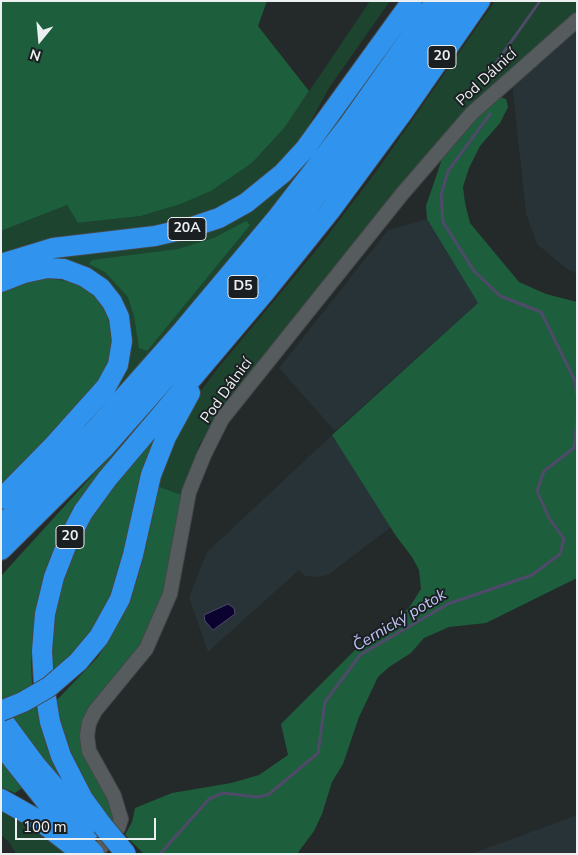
<!DOCTYPE html>
<html>
<head>
<meta charset="utf-8">
<style>
	body { margin:0 }
	#map { position:relative; width:578px; height:855px; overflow:hidden; background:#24292a; font-family:"Nunito Sans",sans-serif }
	canvas { display:block }
	.frame { position:absolute; inset:0; border:2px solid #edf0f1; pointer-events:none }
	.north { position:absolute; left:15px; top:15px; width:50px; height:50px; -webkit-text-stroke:4px #1a1f21; paint-order:stroke; rotate:197deg; font-size:14px; font-weight:700; line-height:20px; text-align:center; color:#edf0f1 }
	.north::after { content:''; display:block; margin:auto; width:18px; height:22px; background:#edf0f1; clip-path:polygon(50% 0,100% 100%,50% 72%,0 100%) }
	.scale { position:absolute; left:15px; top:818px; width:141px; height:22px; box-sizing:border-box; border:2px solid #edf0f1; border-top:0; padding-left:6px; font-size:15px; line-height:18px; white-space:nowrap; color:#edf0f1; -webkit-text-stroke:4px #1a1f21; paint-order:stroke }
</style>
</head>
<body>
<div id="map">
<canvas width="578" height="855"></canvas>
<div class="frame"></div>
<div class="north">N</div>
<div class="scale">100 m</div>
</div>
<script>
const ctx = document.querySelector('canvas').getContext('2d');
ctx.lineJoin = 'round';
function paint(path, color) {
  ctx.fillStyle = color;
  ctx.fill(path, 'evenodd');
}
function toPath(rows) {
  const path = new Path2D();
  for (const r of rows) {
    path.moveTo(r[0], r[1]);
    for (let i = 2; i < r.length; i += 2) path.lineTo(r[i], r[i + 1]);
  }
  return path;
}
function strokePath(path, color, width, dash) {
  ctx.strokeStyle = color;
  ctx.lineWidth = width;
  ctx.lineCap = dash ? 'butt' : 'round';
  ctx.setLineDash(dash || []);
  ctx.stroke(path);
}
function drawText(font, color, halo, rows, align = 'center') {
  ctx.font = font + ' "Nunito Sans",sans-serif';
  ctx.lineWidth = 4;
  ctx.setLineDash([]);
  ctx.textBaseline = 'middle';
  ctx.strokeStyle = halo;
  ctx.fillStyle = color;
  for (const [text, x, y, turn = 0] of rows) {
    ctx.save();
    ctx.translate(x, y);
    ctx.rotate((+turn || 0) * Math.PI / 180);
    ctx.textAlign = isNaN(turn) ? turn : align;
    if (halo) ctx.strokeText(text, 0, 0);
    ctx.fillText(text, 0, 0);
    ctx.restore();
  }
}
paint(toPath([
	[577,12,577,274,567,269,537,244,526,214,511,73],
	[427,219,478,303,335,431,279,368,388,230],
	[332,435,391,527,328,575,317,577,305,576,299,570,208,652,189,597,207,552],
	[577,815,577,854,471,854]
]), '#273337');
paint(toPath([
	[370,1,390,1,329,88,303,136,288,155,263,181,220,210,166,226,75,235,31,243,1,254,1,231,67,205,79,223,141,216,181,204,211,191,252,163,285,127],
	[495,1,577,1,577,12,476,103,393,194,225,406,199,445,182,495,157,486,164,461,194,400,218,368,318,248,378,169],
	[293,173,298,177,124,386,117,380,116,297,32,261,160,242],
	[1,809,41,831,65,854,16,854,9,842,1,835]
]), '#1d442f');
paint(toPath([
	[1,1,267,1,258,26,309,91,285,127,252,163,211,191,181,204,141,216,78,223,67,205,1,231],
	[500,97,506,99,508,107,500,123,480,146,469,168,463,187,465,203,470,223,519,282,546,294,577,302,577,578,486,623,449,627,424,638,411,653,389,667,378,677,359,717,343,764,332,782,322,814,314,831,297,854,144,854,125,835,132,822,135,808,172,793,231,783,259,775,288,755,281,724,363,642,409,608,421,589,419,570,412,557,396,536,332,435,478,303,427,219,426,206,442,159,471,119],
	[246,221,250,225,147,351,139,348,134,316,128,297,105,272,89,264,92,260,178,249,214,238],
	[48,278,72,282,88,290,102,303,112,330,113,347,110,364,94,392,1,486,1,289],
	[149,413,151,416,40,591,33,631,31,659,32,685,37,710,48,744,65,781,59,782,1,707,1,576],
	[160,426,117,589,92,636,50,675,52,618,68,561,97,503],
	[157,486,182,495,164,588,154,617,129,664,83,723,115,813,114,827,89,793,62,738,55,702,98,657,112,634],
	[1,760,24,787,15,793,1,787]
]), '#1d5f3d');
const water = toPath([
	[228,604,234,608,235,614,213,630,205,621,204,615,228,604]
]);
paint(water, '#0b0230');
strokePath(water, '#4f496a', 1);
strokePath(toPath([
	[491,70,540,1],
	[490,114,448,171,441,195,443,222,474,271,500,296,541,312,575,381,577,396],
	[160,854,209,799,223,793,257,797,268,795,318,753,325,702,360,655,448,604,532,575,560,554,564,539,549,518,537,491,544,471,574,448,577,421]
]), '#4f496a', 3);
const minor = toPath([
	[95,854,118,828,121,819,114,796,89,751,87,736,89,723,95,711,146,649,170,594,189,492,204,455,222,419,402,194,472,113,577,20]
]);
const highway = toPath([
	[1,264,53,248,155,236,189,228,219,218,246,203,283,173,305,149,412,1],
	[1,282,24,273,47,268,64,269,85,277,101,288,112,302,119,317,122,341,118,365,106,387,54,445,1,499],
	[1,526,92,433,183,330,276,219,350,123,436,1],
	[1,550,103,449,196,344,290,230,363,135,458,1],
	[78,662,99,637,120,599,133,555,151,475,166,437,190,393],
	[1,718,35,764,91,829],
	[1,745,48,804,94,854],
	[1,799,40,821,75,848],
	[102,825,83,799,61,756,50,722,44,686,42,651,45,614,54,577,68,541,83,512,107,479,265,292,330,211,403,112,480,1]
]);
strokePath(minor, '#434748', 16);
strokePath(highway, '#434748', 22);
strokePath(minor, '#565c5e', 14);
strokePath(highway, '#3094ef', 20);
const highwayBridge = toPath([
	[1,711,23,702,49,687,78,662],
	[102,825,126,854]
]);
strokePath(highwayBridge, '#434748', 22, []);
strokePath(highwayBridge, '#3094ef', 20);
for (const [x, y, w] of [
	[442,57,28],
	[187,229,38],
	[243,287,30],
	[70,537,28]
]) {
  const box = new Path2D();
  box.roundRect(x - w / 2, y - 11.5, w, 23, 4);
  ctx.fillStyle = '#1a1f21';
  ctx.fill(box);
  strokePath(box, '#edf0f1', 1);
}
drawText('bold 14px', '#edf0f1', null, [
	["20",442,57],
	["20A",187,229],
	["D5",243,287],
	["20",70,537]
]);
drawText('15px', '#edf0f1', '#1a1f21', [
	["Pod Dálnicí",487,78,-43],
	["Pod Dálnicí",227,391,-54]
]);
drawText('italic 16px', '#c0c3f5', '#1a1f21', [
	["Černický potok",400,621,-31]
]);
</script>
</body>
</html>
